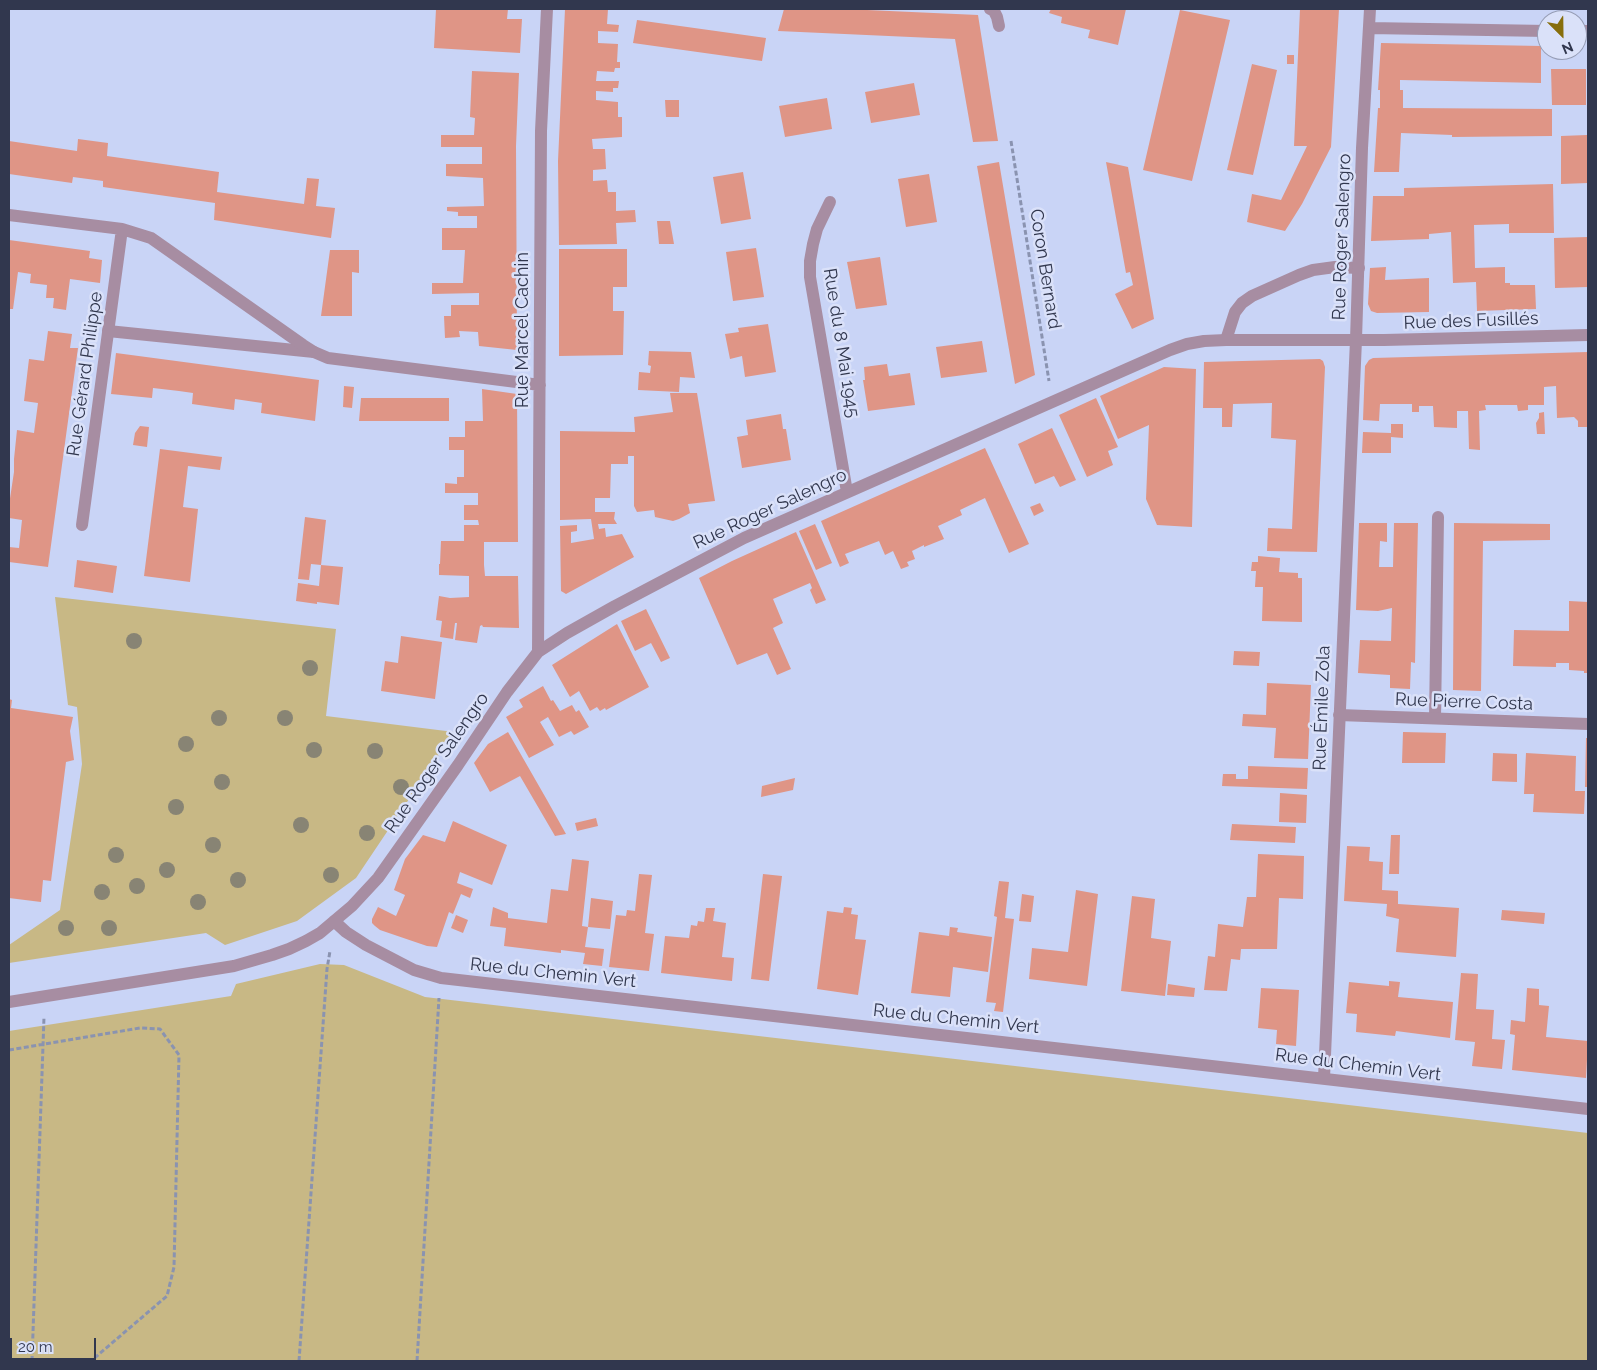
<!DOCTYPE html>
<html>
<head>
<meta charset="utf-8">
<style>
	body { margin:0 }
	#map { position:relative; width:1597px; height:1370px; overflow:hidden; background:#c9d4f6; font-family:Raleway,sans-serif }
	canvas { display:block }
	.frame { position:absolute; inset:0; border:10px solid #31374e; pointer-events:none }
	.north { position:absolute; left:1537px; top:10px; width:50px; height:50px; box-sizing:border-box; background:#dae1f9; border:1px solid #969db5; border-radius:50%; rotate:157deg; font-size:14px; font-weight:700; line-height:20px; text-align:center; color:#31374e }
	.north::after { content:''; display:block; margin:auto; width:18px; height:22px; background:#876e0c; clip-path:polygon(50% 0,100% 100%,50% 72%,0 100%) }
	.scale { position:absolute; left:10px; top:1338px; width:86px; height:22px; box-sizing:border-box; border:2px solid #31374e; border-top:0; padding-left:6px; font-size:15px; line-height:18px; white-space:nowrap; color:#31374e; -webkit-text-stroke:4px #dae1f9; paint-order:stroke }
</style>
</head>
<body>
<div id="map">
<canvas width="1597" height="1370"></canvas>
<div class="frame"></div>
<div class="north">N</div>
<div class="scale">20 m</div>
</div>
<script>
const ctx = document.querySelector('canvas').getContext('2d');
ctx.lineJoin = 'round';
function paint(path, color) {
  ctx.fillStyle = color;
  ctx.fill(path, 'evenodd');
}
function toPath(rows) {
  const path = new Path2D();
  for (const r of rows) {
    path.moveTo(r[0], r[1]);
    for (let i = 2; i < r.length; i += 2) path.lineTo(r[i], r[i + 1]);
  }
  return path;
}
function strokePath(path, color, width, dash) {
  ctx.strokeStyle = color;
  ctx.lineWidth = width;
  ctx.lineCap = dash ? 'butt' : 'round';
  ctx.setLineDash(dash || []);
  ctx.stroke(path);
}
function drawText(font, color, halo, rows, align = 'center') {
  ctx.font = font + ' Raleway,sans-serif';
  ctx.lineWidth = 5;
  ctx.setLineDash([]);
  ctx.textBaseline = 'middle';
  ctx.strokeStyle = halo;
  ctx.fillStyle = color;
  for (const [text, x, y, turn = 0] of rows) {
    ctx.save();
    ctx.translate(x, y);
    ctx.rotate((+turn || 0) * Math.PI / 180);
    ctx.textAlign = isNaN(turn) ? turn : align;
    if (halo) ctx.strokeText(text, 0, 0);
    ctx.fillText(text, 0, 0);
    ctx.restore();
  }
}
paint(toPath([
	[55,597,336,629,326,716,454,732,356,878,297,921,225,945,206,933,9,963,9,945,60,910,82,764,77,707,68,705],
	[320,964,344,965,425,997,1588,1133,1588,1361,9,1361,9,1031,231,996,236,984]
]), '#c8b885');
paint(toPath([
	[436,9,508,9,507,19,522,19,520,53,434,48],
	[565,9,608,9,607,24,619,25,618,32,598,31,598,43,618,44,617,62,620,62,620,68,615,68,614,72,597,71,596,81,619,81,618,88,613,88,613,92,596,91,596,100,618,102,618,117,622,117,622,137,592,139,593,149,605,149,606,169,593,170,593,181,607,180,608,192,616,192,616,211,635,210,636,222,616,223,617,244,559,245,558,161],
	[784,9,845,9,978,15,998,141,973,142,955,39,778,31],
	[1051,9,1126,9,1118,45,1088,38,1090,30,1061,23,1062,17,1049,13],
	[1300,9,1339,9,1331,147,1302,204,1285,231,1247,222,1252,194,1281,200,1307,146,1294,146],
	[1180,10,1230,20,1192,181,1143,170],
	[637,20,766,38,762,61,633,43],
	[1381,43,1541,46,1541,83,1400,80,1400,90,1403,90,1403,108,1552,109,1552,136,1452,137,1452,135,1401,133,1399,172,1374,172,1378,108,1380,108,1380,90,1378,90],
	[1287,55,1294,55,1294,64,1287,64],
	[1252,64,1277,70,1253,175,1227,170],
	[1551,69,1586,69,1586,105,1552,105],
	[472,71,519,73,516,146,517,350,479,346,478,332,459,331,460,337,445,338,444,316,451,316,451,305,479,305,479,293,432,294,432,283,463,283,465,250,442,250,442,228,477,228,477,216,458,216,458,212,447,211,447,207,484,206,483,178,446,176,446,164,482,164,482,147,441,147,441,135,474,135,475,118,470,117],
	[914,83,920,115,871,123,865,92],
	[827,98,832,129,785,137,779,106],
	[665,100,679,100,679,117,666,117],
	[1587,135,1588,183,1561,184,1561,136],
	[78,139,108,143,107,156,219,172,217,192,304,204,307,178,319,179,316,206,335,208,331,238,214,220,215,203,103,187,103,181,73,177,72,183,9,174,9,141,77,151],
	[999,162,1035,375,1015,384,977,166],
	[1106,162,1128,167,1154,319,1132,329,1115,294,1133,285,1130,272,1126,273],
	[743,172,751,219,721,224,713,177],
	[929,174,937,222,906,227,898,179],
	[1553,184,1554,233,1509,233,1509,224,1474,225,1475,268,1505,267,1505,283,1510,283,1510,285,1535,285,1536,309,1477,311,1476,282,1453,283,1451,232,1429,234,1429,239,1371,241,1373,196,1404,196,1404,188],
	[657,221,670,221,674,244,659,244],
	[1588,237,1588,287,1555,288,1554,238],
	[9,240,90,251,89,258,102,260,100,283,70,279,66,310,53,308,54,298,46,298,47,285,30,283,31,274,18,272,13,309,9,309],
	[756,248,764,297,733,301,726,252],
	[559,249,627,249,627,287,613,287,613,311,624,311,623,355,559,356],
	[330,250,359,250,359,273,352,272,352,316,321,316],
	[880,257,887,305,856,309,847,262],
	[1386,267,1385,280,1429,278,1429,312,1377,313,1371,311,1368,304,1370,268],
	[768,324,776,372,745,377,742,356,730,359,725,334,739,332,738,328],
	[48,331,72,334,70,348,78,348,48,567,9,562,9,547,19,548,22,520,9,518,9,505,14,472,14,459,17,430,34,433,38,403,24,401,29,359,44,361],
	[982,341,987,372,941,378,936,347],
	[649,351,691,352,695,378,680,377,679,392,638,390,639,372,650,373,651,366,648,365],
	[1588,352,1588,427,1578,427,1578,421,1574,417,1557,418,1556,386,1544,387,1544,405,1528,405,1528,410,1518,411,1517,405,1485,405,1486,410,1479,411,1480,450,1469,449,1468,411,1457,411,1457,428,1434,427,1433,406,1419,406,1419,412,1412,412,1412,404,1380,404,1379,421,1363,420,1365,366,1369,360,1373,358],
	[116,353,319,380,315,421,261,413,262,403,235,399,234,410,192,404,193,393,179,391,153,388,152,398,111,394],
	[1320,359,1323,361,1325,367,1317,552,1267,551,1268,528,1292,529,1296,440,1271,438,1272,403,1233,404,1232,427,1222,427,1222,408,1203,408,1204,362],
	[887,364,889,376,910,373,915,405,868,411,863,380,865,380,864,367],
	[1164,367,1196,369,1192,527,1157,525,1146,499,1149,425,1118,439,1100,396],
	[344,386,354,387,352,408,343,407],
	[482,389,517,394,518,542,484,542,484,565,485,576,518,576,519,628,483,627,482,625,480,626,477,643,455,640,457,623,455,623,453,639,440,637,442,621,436,620,439,596,450,598,469,597,469,576,439,575,439,564,440,564,441,541,464,541,464,525,479,525,478,520,464,520,464,505,478,505,478,493,445,493,445,483,457,484,457,477,464,477,464,450,449,450,449,437,465,437,465,421,483,421],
	[670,393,697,393,715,501,688,504,690,513,679,519,673,521,655,517,654,510,637,512,634,506,634,456,628,456,628,464,611,464,610,498,595,498,595,512,615,512,614,519,617,524,598,524,599,529,605,528,606,537,622,534,634,557,566,594,561,591,560,526,577,525,577,531,571,532,571,543,594,539,591,519,560,520,560,431,635,432,634,417,673,412],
	[361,398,449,398,449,421,359,421],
	[1096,398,1118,447,1108,451,1113,465,1087,477,1059,415],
	[1544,412,1545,434,1537,434,1536,423,1539,418,1539,413],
	[781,414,783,429,786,429,791,460,742,468,737,437,748,435,746,420],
	[1391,424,1403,424,1403,438,1391,437,1391,453,1362,453,1363,432,1391,433],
	[140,426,149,427,147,447,133,445,135,433],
	[1052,428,1076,480,1060,487,1054,476,1035,484,1018,444],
	[985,448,1029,544,1009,553,985,498,960,510,962,515,938,526,944,539,924,547,924,545,912,551,915,559,907,562,909,566,901,569,893,551,885,555,879,541,845,554,849,563,840,567,821,521],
	[160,449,222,457,220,470,188,466,183,507,198,509,190,582,144,576],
	[1040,503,1044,511,1034,516,1030,507],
	[305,517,326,520,321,565,311,564,309,580,298,579],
	[1359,523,1387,523,1387,542,1380,541,1379,567,1393,567,1394,523,1418,523,1415,663,1411,662,1410,689,1390,688,1390,675,1358,673,1360,640,1391,641,1392,608,1378,611,1356,610],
	[1454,523,1550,524,1550,540,1483,541,1481,691,1453,690],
	[815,524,832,563,816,570,799,531],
	[796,532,826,600,816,604,810,590,812,588,810,583,773,599,783,623,773,628,791,669,777,675,767,653,737,665,699,578,732,561],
	[1258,556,1280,558,1279,572,1298,573,1298,578,1302,578,1302,622,1262,621,1263,587,1255,587,1256,571,1251,571,1252,562,1258,562],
	[77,560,117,566,113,593,74,587],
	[321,565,343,567,339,605,317,602,317,604,296,601,298,583,319,586],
	[1569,601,1588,602,1588,673,1584,673,1584,671,1569,670,1569,663,1556,663,1556,667,1513,666,1514,630,1569,631],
	[646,609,670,658,661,662,651,643,635,651,621,621],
	[617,624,649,687,606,710,605,708,600,711,597,707,590,711,579,691,570,697,552,665],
	[401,636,442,642,435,699,381,691,385,661,398,663],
	[1234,651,1260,652,1259,666,1233,665],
	[1267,683,1311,685,1308,759,1274,758,1276,728,1242,726,1243,714,1266,715],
	[543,686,551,701,553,700,560,711,572,705,576,712,579,710,589,727,574,735,571,731,559,737,548,717,540,722,554,745,529,758,506,717,523,707,519,700],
	[9,699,12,700,11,708,73,717,70,731,74,760,66,762,51,881,43,880,41,902,9,898],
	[508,732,547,800,566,834,555,836,520,776,490,792,474,763,488,744],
	[1403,732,1446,733,1445,763,1402,763],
	[1586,738,1588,738,1588,787,1585,787],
	[1493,753,1517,754,1517,782,1492,781],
	[1526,753,1576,756,1575,791,1585,791,1584,814,1533,812,1534,794,1524,794],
	[1248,766,1308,768,1307,789,1222,786,1223,774,1236,774,1236,779,1248,779],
	[795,778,793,790,761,797,762,786],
	[1280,793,1307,795,1306,823,1279,822],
	[596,818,598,826,577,831,575,823],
	[453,821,507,845,492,885,460,872,457,883,473,889,470,898,461,894,453,914,449,912,437,947,427,946,380,930,375,926,372,923,372,919,378,907,396,916,405,895,394,890,405,859,423,835,445,842],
	[1232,824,1296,827,1295,843,1230,840],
	[1391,835,1400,835,1399,874,1389,874],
	[1347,846,1370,847,1369,861,1383,862,1382,890,1398,891,1398,904,1459,908,1456,957,1396,952,1399,919,1386,916,1387,904,1344,901],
	[1258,854,1304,856,1303,899,1279,898,1277,949,1241,949,1240,960,1231,959,1227,991,1204,990,1208,956,1215,957,1218,924,1243,927,1247,897,1256,897],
	[572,859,589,861,582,926,588,927,591,898,613,901,610,929,588,927,585,947,604,949,602,966,583,964,585,953,561,950,561,953,504,946,506,928,490,926,493,907,508,913,508,918,547,923,551,889,568,891],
	[639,874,652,875,645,933,654,934,649,971,609,967,616,915,626,916,627,910,635,911],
	[763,874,782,876,769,981,751,979],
	[999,881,1009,882,1005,918,1014,919,1003,1012,994,1011,996,1003,986,1002,997,917,994,916],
	[1076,890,1098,894,1087,986,1029,979,1032,948,1068,952],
	[1022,894,1034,896,1031,922,1019,921],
	[1132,896,1155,899,1151,938,1171,941,1165,996,1121,991],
	[844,907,852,908,851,914,858,915,855,939,866,940,858,995,817,989,827,911,843,913],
	[706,908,715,908,713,921,726,923,722,957,734,958,732,981,661,973,665,936,689,938,691,925,697,926,698,921,704,922],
	[1502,910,1545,913,1544,924,1501,920],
	[456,915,468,920,463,933,451,928],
	[950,927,958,928,957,932,992,937,988,972,953,967,950,997,911,993,919,932,949,936],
	[1461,973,1478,974,1476,1009,1494,1010,1492,1039,1505,1040,1502,1069,1472,1066,1475,1042,1455,1040],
	[1389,981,1400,982,1398,997,1453,1002,1450,1038,1396,1031,1395,1036,1356,1032,1357,1014,1346,1013,1349,982,1389,986],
	[1168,984,1195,988,1194,997,1167,995],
	[1261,988,1299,990,1296,1046,1276,1044,1277,1030,1258,1028],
	[1527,988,1539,989,1539,1005,1549,1006,1546,1037,1588,1041,1586,1078,1512,1070,1515,1035,1510,1034,1511,1020,1525,1022]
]), '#df9586');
strokePath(toPath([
	[1011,141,1049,381],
	[9,1050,140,1028,160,1029,179,1055,174,1267,167,1296,91,1361],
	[32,1361,44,1017],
	[299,1361,327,969,330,951],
	[417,1361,439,998]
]), '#8a93b0', 3, [5, 2.5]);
strokePath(toPath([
	[990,9,994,11,997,17,999,26],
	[108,331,314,352],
	[1226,340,1235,312,1242,303,1252,296,1299,275,1313,270,1335,267,1359,268],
	[1435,718,1438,517]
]), '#a78da2', 12);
strokePath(toPath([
	[1369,28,1547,31],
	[1577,31,1588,31],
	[830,202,817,229,813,244,810,261,810,277,847,492],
	[9,215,122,229,151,238,303,345,314,352,328,358,540,385],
	[82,525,122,229],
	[538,652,541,131,547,9],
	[1339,715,1588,724],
	[334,921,346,932,366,945,414,970,441,978,1588,1109],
	[9,1002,234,966,272,955,289,949,306,941,320,933,352,906,378,878,458,765,507,692,538,652,567,633,615,606,744,538,1170,350,1187,344,1204,341,1226,340,1384,340,1588,335],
	[1324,1078,1356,340,1362,148,1370,9]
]), '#a78da2', 12);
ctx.fillStyle = '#888474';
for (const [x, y] of [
	[134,641],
	[310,668],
	[219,718],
	[285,718],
	[186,744],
	[314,750],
	[375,751],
	[222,782],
	[401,787],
	[176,807],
	[301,825],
	[367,833],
	[213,845],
	[116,855],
	[167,870],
	[331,875],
	[238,880],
	[137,886],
	[102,892],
	[198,902],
	[66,928],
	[109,928]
]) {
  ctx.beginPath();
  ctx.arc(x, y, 8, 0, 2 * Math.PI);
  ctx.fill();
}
drawText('18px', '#31374e', '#dae1f9', [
	["Rue Roger Salengro",1342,237,-88],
	["Coron Bernard",1045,269,81],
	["Rue des Fusillés",1471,321,-2],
	["Rue Marcel Cachin",523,330,-90],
	["Rue du 8 Mai 1945",841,343,81],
	["Rue Gérard Philippe",85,374,-82],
	["Rue Roger Salengro",770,509,-25],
	["Rue Pierre Costa",1464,702,2],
	["Rue Émile Zola",1322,708,-88],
	["Rue Roger Salengro",437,763,-55],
	["Rue du Chemin Vert",553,973,6],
	["Rue du Chemin Vert",956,1019,6],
	["Rue du Chemin Vert",1358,1065,7]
]);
</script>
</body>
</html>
